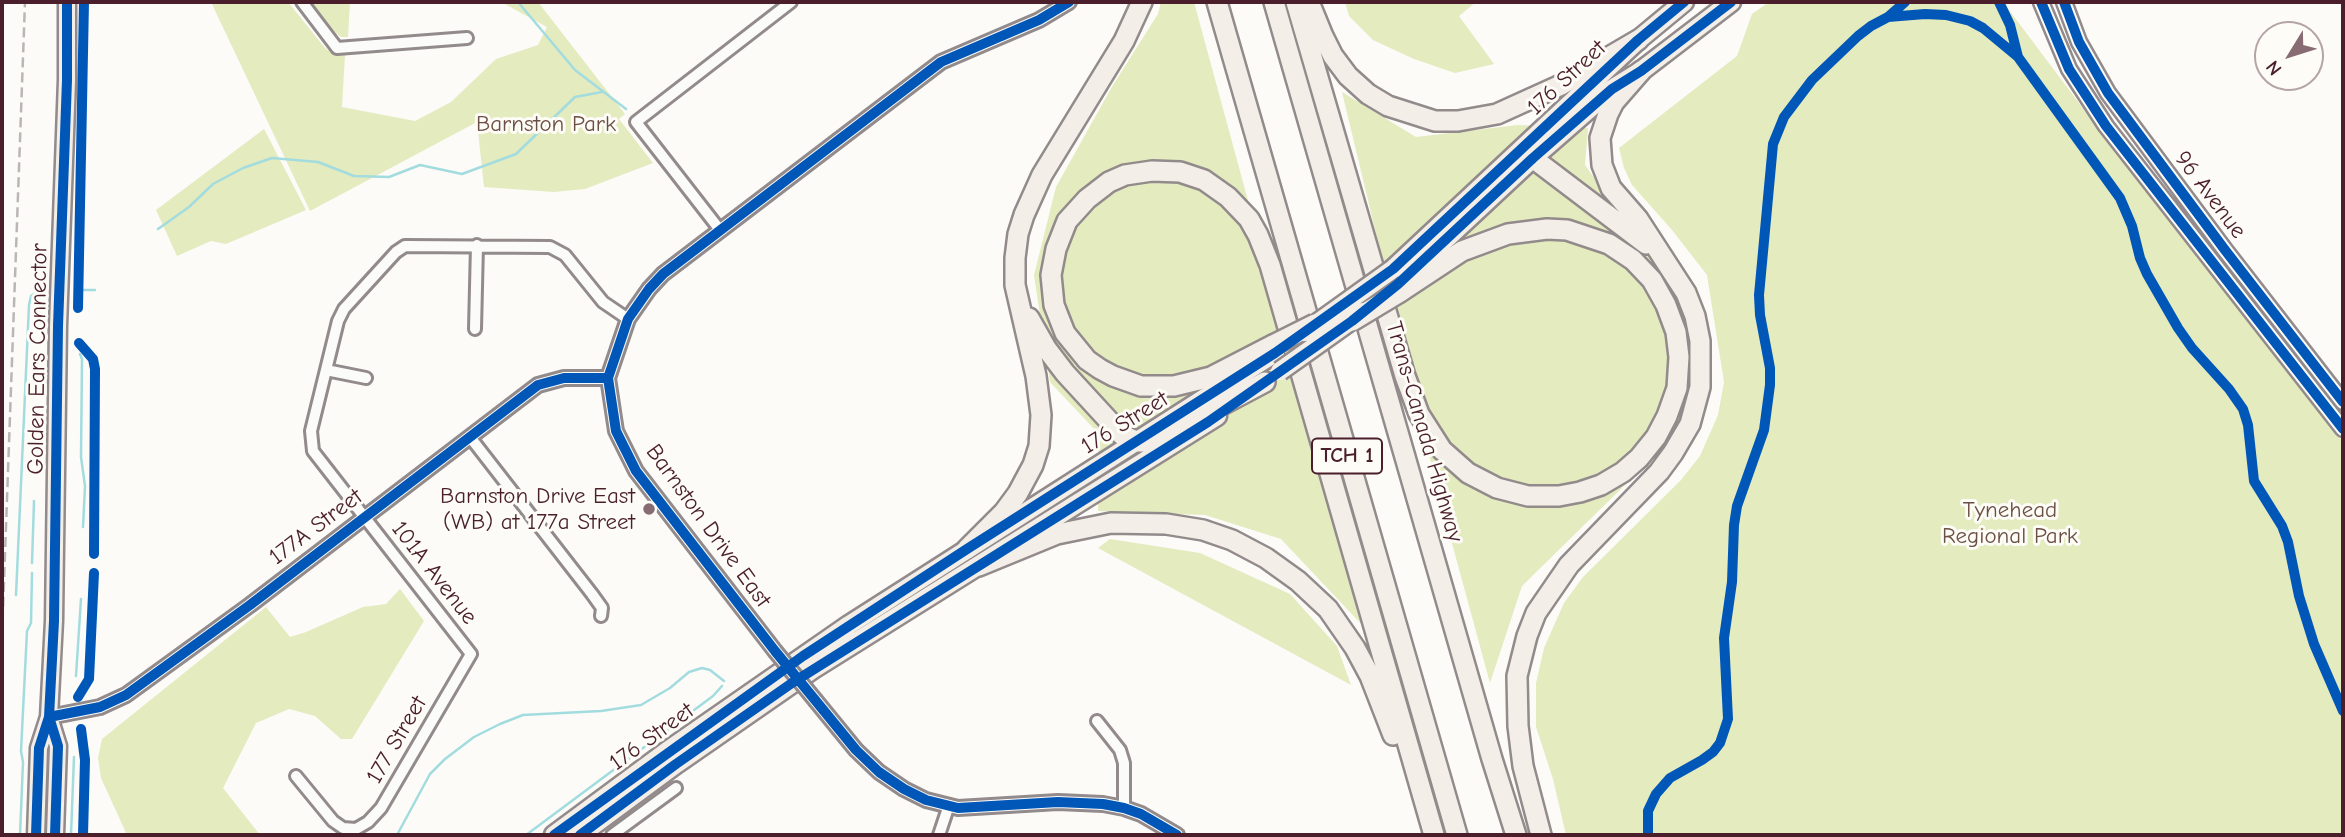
<!DOCTYPE html>
<html>
<head>
<meta charset="utf-8">
<style>
	body { margin:0 }
	#map { position:relative; width:2345px; height:837px; overflow:hidden; background:#fcfbf8; font-family:"Comic Neue",sans-serif }
	canvas { display:block }
	.frame { position:absolute; inset:0; border:4px solid #4a1f2b; pointer-events:none }
	.north { position:absolute; left:2254px; top:21px; width:70px; height:70px; box-sizing:border-box; background:#fdfcf7; border:2px solid #b5a4a5; border-radius:50%; rotate:232deg; font-size:19px; font-weight:700; line-height:28px; text-align:center; color:#4a1f2b }
	.north::after { content:''; display:block; margin:auto; width:24px; height:32px; background:#886c73; clip-path:polygon(50% 0,100% 100%,50% 72%,0 100%) }
</style>
</head>
<body>
<div id="map">
<canvas width="2345" height="837"></canvas>
<div class="frame"></div>
<div class="north">N</div>
</div>
<script>
const ctx = document.querySelector('canvas').getContext('2d');
ctx.lineJoin = 'round';
function paint(path, color) {
  ctx.fillStyle = color;
  ctx.fill(path, 'evenodd');
}
function toPath(rows) {
  const path = new Path2D();
  for (const r of rows) {
    path.moveTo(r[0], r[1]);
    for (let i = 2; i < r.length; i += 2) path.lineTo(r[i], r[i + 1]);
  }
  return path;
}
function strokePath(path, color, width, dash) {
  ctx.strokeStyle = color;
  ctx.lineWidth = width;
  ctx.lineCap = dash ? 'butt' : 'round';
  ctx.setLineDash(dash || []);
  ctx.stroke(path);
}
function drawText(font, color, halo, rows, align = 'center') {
  ctx.font = font + ' "Comic Neue",sans-serif';
  ctx.lineWidth = 6;
  ctx.setLineDash([]);
  ctx.textBaseline = 'middle';
  ctx.strokeStyle = halo;
  ctx.fillStyle = color;
  for (const [text, x, y, turn = 0] of rows) {
    ctx.save();
    ctx.translate(x, y);
    ctx.rotate((+turn || 0) * Math.PI / 180);
    ctx.textAlign = isNaN(turn) ? turn : align;
    if (halo) ctx.strokeText(text, 0, 0);
    ctx.fillText(text, 0, 0);
    ctx.restore();
  }
}
paint(toPath([
	[211,2,288,2,325,48,332,53,345,55,342,107,415,121,451,102,496,59,538,45,547,27,501,2,538,2,625,114,619,119,653,163,585,189,554,192,484,187,477,122,310,211],
	[312,2,350,2,348,37,341,37,328,27],
	[1161,2,1194,2,1364,627,1281,539,1205,515,1098,511,1098,433,1050,382,1034,275,1056,187,1113,85,1158,14],
	[1345,2,1476,2,1459,16,1494,64,1455,73,1414,59,1373,40,1349,16],
	[1769,2,2003,2,2115,151,2343,442,2343,835,1566,835,1553,779,1536,727,1536,683,1544,648,1564,603,1583,577,1681,480,1700,456,1718,415,1724,382,1707,275,1672,230,1632,185,1624,168,1619,148,1737,56,1752,14],
	[1342,92,1416,137,1518,125,1588,128,1585,165,1652,260,1693,345,1676,435,1522,586,1490,683,1438,492],
	[264,129,306,210,226,244,211,241,177,256,156,210],
	[1110,539,1200,553,1290,594,1337,646,1351,685,1098,548],
	[400,589,424,621,352,739,341,739,315,716,289,709,256,723,223,788,260,835,127,835,101,778,98,758,102,739,266,607,290,637,306,632,363,607,386,604]
]), '#e4ebbf');
strokePath(toPath([
	[518,2,575,70,626,109],
	[158,229,189,207,213,184,243,168,272,158,318,162,354,176,389,177,420,165,462,174,516,154,575,97,602,92],
	[82,290,95,290],
	[37,317,35,307,38,291],
	[80,354,82,359,81,457,85,486,83,527],
	[32,563,34,501],
	[16,595,29,305,31,296,38,291],
	[76,676,81,599],
	[20,835,23,762,21,751,27,631,31,623,32,573],
	[71,835,74,757],
	[397,835,430,774,445,759,474,737,500,724,523,715,601,711,641,705,670,688,689,672,702,668,710,670,724,681],
	[526,835,713,696,722,686]
]), '#a3dcde', 2.5);
const minor = toPath([
	[302,2,337,48,467,38],
	[720,230,636,122,791,2],
	[475,329,477,245],
	[326,370,366,378],
	[470,437,592,594,602,608,601,616],
	[1097,721,1120,750,1124,763,1124,808],
	[296,776,333,821,343,828,356,829,368,822,381,808,471,654,313,451,311,431,338,321,344,309,396,252,405,246,550,247,565,255,603,302,628,319],
	[612,835,676,788],
	[939,835,949,805]
]);
const tertiary = toPath([
	[775,651,636,471,616,431,608,378,628,319,649,289,663,274,941,62,1039,20,1069,2],
	[816,701,856,750,879,772,904,789,926,800,958,808,1058,802,1103,804,1124,808,1141,814,1177,835],
	[49,717,100,707,126,695,250,605,538,385,564,378,608,378]
]);
const secondary = toPath([
	[2041,2,2069,69,2106,126,2343,429],
	[2064,2,2079,42,2108,93,2225,250,2343,402]
]);
const primary = toPath([
	[49,717,58,746,55,835],
	[36,835,39,748,49,717,54,621,58,326,67,80,67,2]
]);
const trunk = toPath([
	[1393,269,1638,40,1684,2],
	[1398,284,1533,158,1612,89,1641,71,1731,2],
	[554,835,666,752,849,625,1275,353],
	[580,835,676,764,813,669,1217,416]
]);
const motorway = toPath([
	[1217,2,1457,835],
	[1274,2,1492,759,1516,835],
	[1296,2,1405,376,1419,414,1442,450,1468,473,1497,488,1528,496,1559,496,1580,492,1601,485,1623,472,1639,458,1656,437,1667,416,1677,388,1679,357,1676,332,1666,305,1652,280,1633,260,1609,244,1567,230,1547,229,1508,234,1462,251,1400,292],
	[1309,2,1323,36,1333,56,1348,76,1368,94,1388,106,1435,121,1458,121,1497,114,1561,85,1638,40],
	[1522,150,1646,244],
	[1029,318,1046,348,1065,373,1122,435,1139,442,1152,442,1265,382],
	[1273,345,1211,377,1174,386,1141,386,1113,376,1100,369,1087,360,1065,333,1054,305,1051,275,1056,249,1067,221,1087,199,1109,182,1125,175,1152,171,1180,172,1204,180,1228,197,1249,219,1258,235,1270,265,1434,835],
	[967,549,1004,512,1018,493,1033,465,1039,446,1041,415,1036,376,1015,285,1015,258,1018,234,1024,215,1042,175,1124,41,1142,2],
	[979,566,1057,534,1111,523,1166,524,1203,530,1232,540,1266,558,1298,581,1328,609,1355,648,1370,676,1393,735],
	[1541,835,1523,766,1518,726,1517,676,1527,636,1536,613,1569,565,1659,472,1673,453,1690,424,1700,387,1700,341,1695,316,1686,293,1638,219,1611,188,1602,165,1600,138,1608,114,1614,102,1641,71]
]);
strokePath(minor, '#928a8b', 16);
strokePath(tertiary, '#928a8b', 18);
strokePath(secondary, '#928a8b', 19);
strokePath(primary, '#928a8b', 21);
strokePath(trunk, '#928a8b', 23);
strokePath(motorway, '#928a8b', 24);
strokePath(minor, '#fbfbf9', 10);
strokePath(tertiary, '#fbfbf9', 12);
strokePath(secondary, '#fbfbf9', 14);
strokePath(primary, '#f3eee7', 16);
strokePath(trunk, '#f3eee7', 18);
strokePath(motorway, '#f3eee7', 19);
strokePath(toPath([
	[2,637,25,2]
]), '#bbb6b6', 2.5, [10, 5]);
const tertiaryBridge = toPath([
	[775,651,816,701]
]);
const trunkBridge = toPath([
	[1305,332,1393,269],
	[1280,371,1363,312]
]);
const motorwayBridge = toPath([
	[1352,321,1400,292],
	[1273,345,1315,324]
]);
strokePath(tertiaryBridge, '#928a8b', 18, []);
strokePath(trunkBridge, '#928a8b', 23, []);
strokePath(motorwayBridge, '#928a8b', 24, []);
strokePath(tertiaryBridge, '#fbfbf9', 12);
strokePath(trunkBridge, '#f3eee7', 18);
strokePath(motorwayBridge, '#f3eee7', 19);
strokePath(toPath([
	[1069,2,1039,20,941,62,663,274,649,289,628,319,608,378,616,431,636,471,775,651,856,750,879,772,904,789,926,800,958,808,1058,802,1103,804,1124,808,1141,814,1177,835],
	[1999,2,2010,25,2018,57,2120,198,2132,226,2140,258,2147,274,2178,328,2192,348,2229,389,2243,409,2248,425,2254,481,2282,526,2288,542,2299,596,2314,644,2343,711],
	[2041,2,2069,69,2106,126,2343,429],
	[2064,2,2079,42,2108,93,2225,250,2343,402],
	[1888,17,1925,14,1946,15,1970,21,1983,28,2018,57],
	[78,308,84,2],
	[79,343,93,359,95,369,94,554],
	[78,697,89,679,94,573],
	[49,717,100,707,126,695,250,605,538,385,564,378,608,378],
	[49,717,58,746,55,835],
	[81,729,85,760,83,835],
	[36,835,39,748,49,717,54,621,58,326,67,80,67,2],
	[554,835,803,656,967,549,1275,353,1393,269,1638,40,1684,2],
	[580,835,676,764,792,683,1208,422,1352,321,1398,284,1533,158,1612,89,1641,71,1731,2],
	[1648,835,1648,811,1656,794,1670,778,1702,760,1713,752,1720,743,1728,719,1724,638,1732,582,1734,525,1737,506,1764,430,1770,385,1770,368,1760,315,1759,295,1773,144,1784,117,1812,80,1858,36,1871,26,1888,17,1905,2]
]), '#0057b8', 10);
for (const [x, y, r, color] of [
	[649,509,7,"#886c73"]
]) {
  const dot = new Path2D();
  dot.arc(x, y, r, 0, 2 * Math.PI);
  ctx.fillStyle = color;
  ctx.fill(dot);
  strokePath(dot, '#fdfcf7', 2.5);
}
for (const [x, y, w] of [
	[1347,456,70]
]) {
  const box = new Path2D();
  box.roundRect(x - w / 2, y - 17.5, w, 35, 5);
  ctx.fillStyle = '#fdfcf7';
  ctx.fill(box);
  strokePath(box, '#4a1f2b', 2);
}
drawText('bold 21px', '#4a1f2b', null, [
	["TCH 1",1347,456]
]);
drawText('23px', '#4a1f2b', '#fdfcf7', [
	["176 Street",1567,78,-43],
	["96 Avenue",2210,195,53],
	["Golden Ears Connector",38,359,-89],
	["176 Street",1125,423,-32],
	["Trans-Canada Highway",1424,432,74],
	["Barnston Drive East",708,526,54],
	["177A Street",316,527,-37],
	["101A Avenue",434,573,52],
	["176 Street",652,737,-36],
	["177 Street",397,740,-60]
]);
drawText('23px', '#6c4f44', '#fdfcf7', [
	["Barnston Park",546,124],
	["Tynehead",2010,510],
	["Regional Park",2010,536]
]);
drawText('23px', '#4a1f2b', '#fdfcf7', [
	["Barnston Drive East",635,496],
	["(WB) at 177a Street",635,522]
], 'right');
</script>
</body>
</html>
